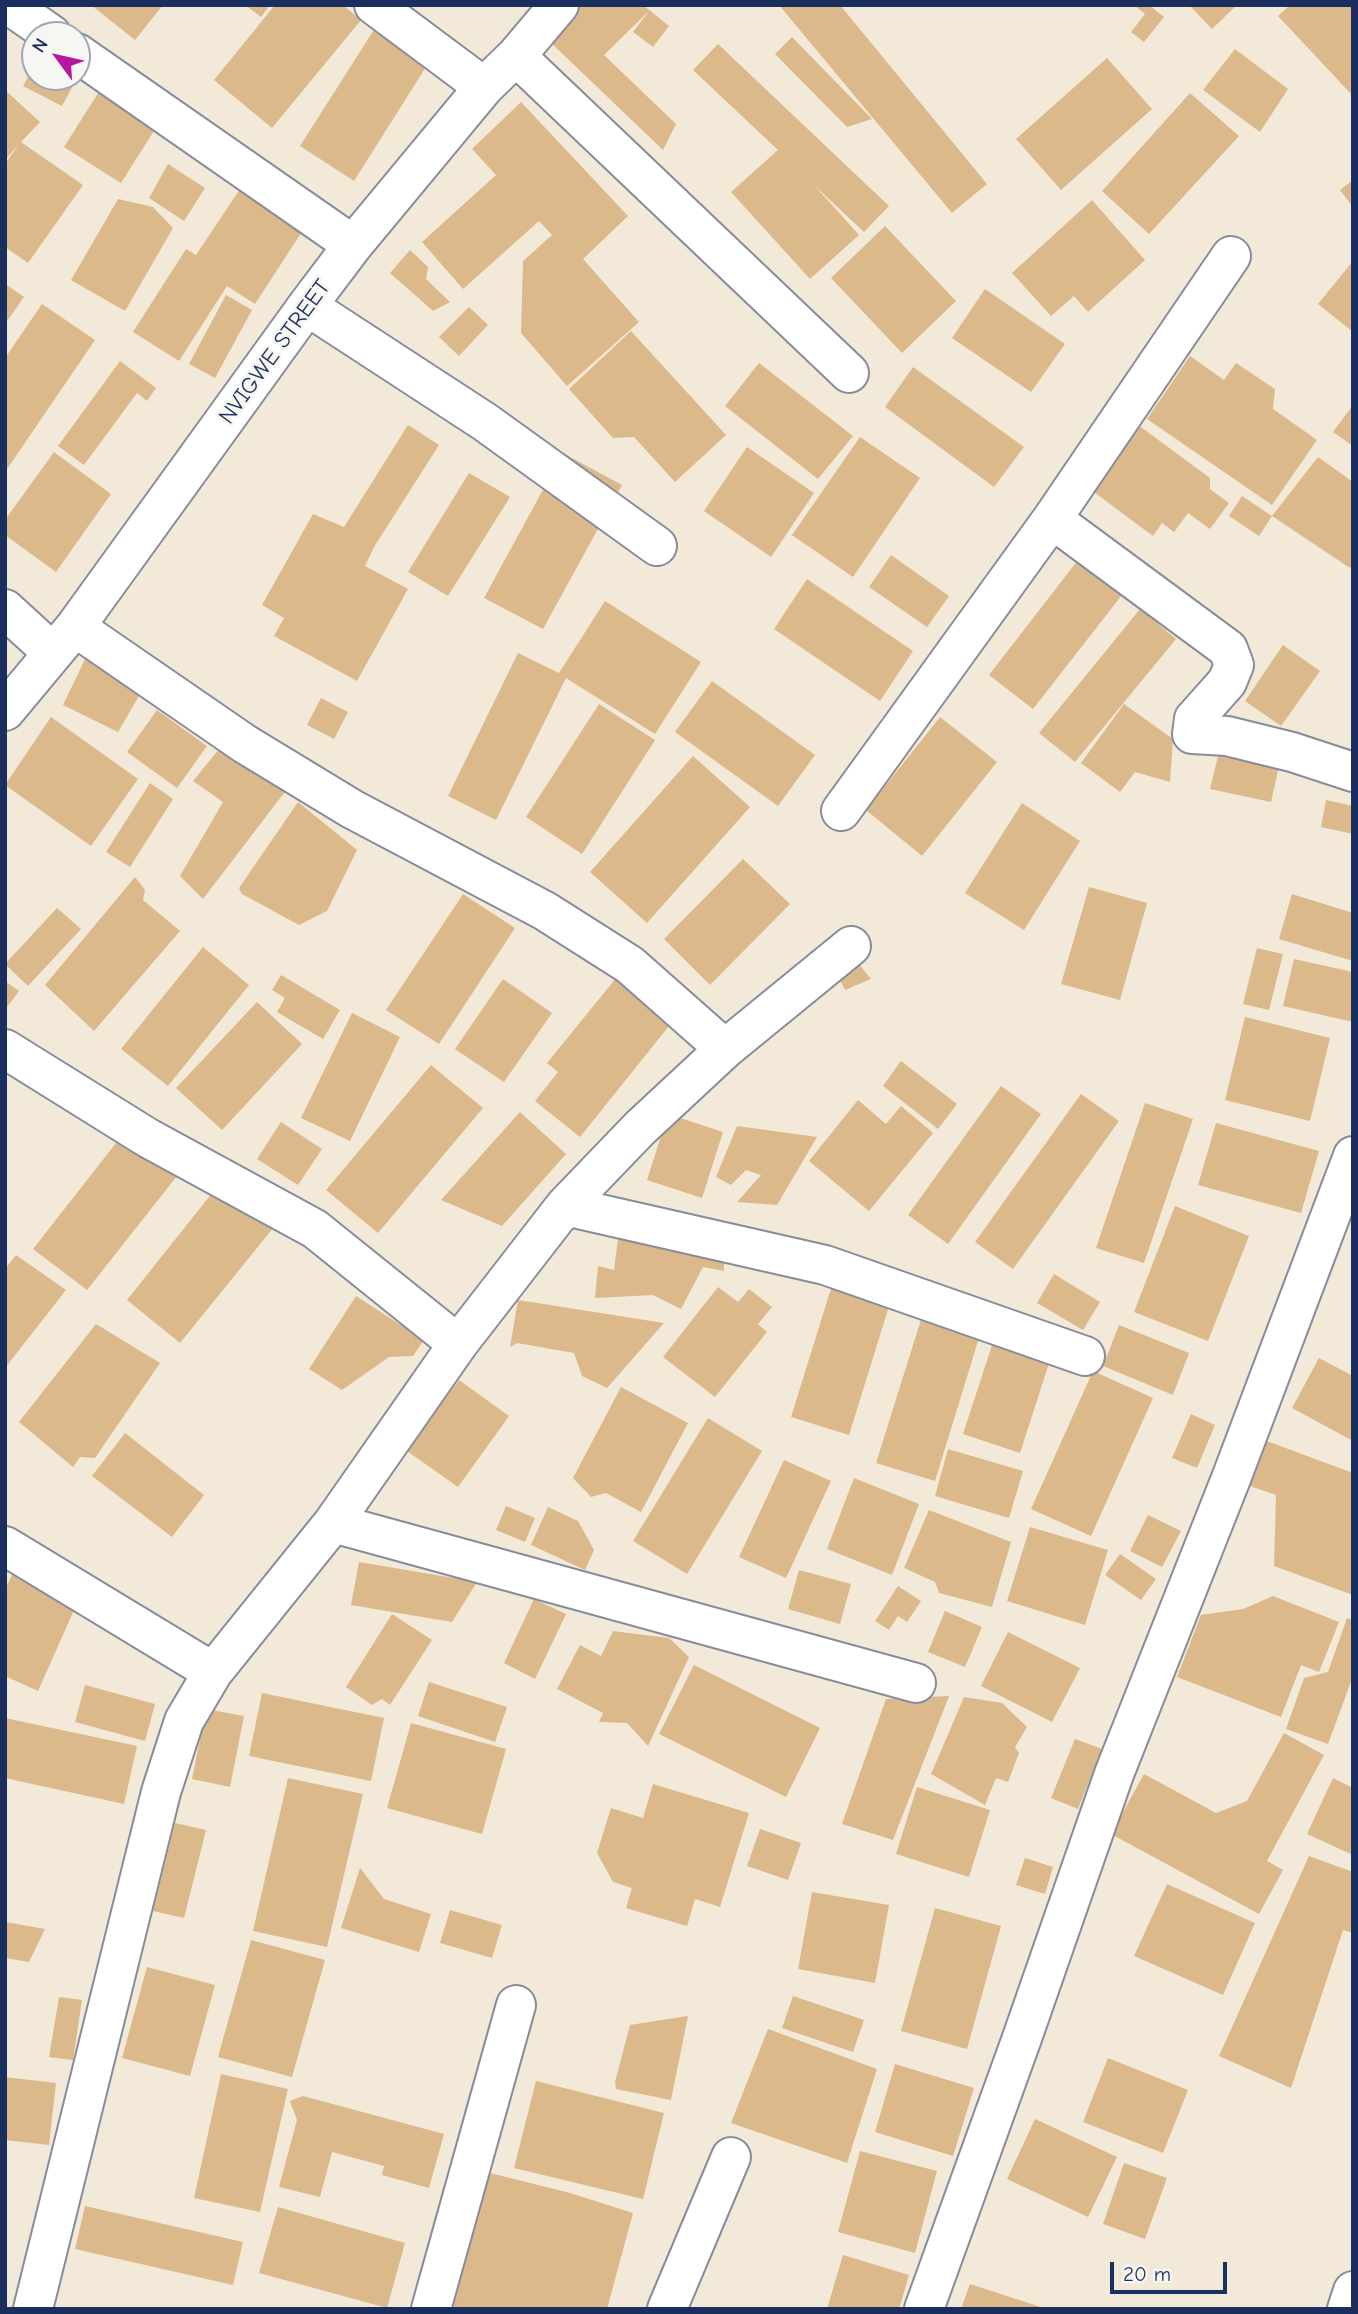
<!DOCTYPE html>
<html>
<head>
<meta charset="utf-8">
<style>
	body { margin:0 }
	#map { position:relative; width:1358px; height:2314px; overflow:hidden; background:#f3e9d8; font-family:"Comic Neue",sans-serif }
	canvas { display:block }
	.frame { position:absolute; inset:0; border:7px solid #1b2f5e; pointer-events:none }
	.north { position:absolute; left:21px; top:21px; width:70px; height:70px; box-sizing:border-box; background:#f6f6f2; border:2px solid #9ea6b7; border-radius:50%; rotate:303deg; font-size:19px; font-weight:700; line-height:28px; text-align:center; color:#1b2f5e }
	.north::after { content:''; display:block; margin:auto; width:24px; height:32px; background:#b5179e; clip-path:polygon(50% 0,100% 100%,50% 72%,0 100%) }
	.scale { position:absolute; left:1110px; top:2262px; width:117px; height:32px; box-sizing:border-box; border:4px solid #1b2f5e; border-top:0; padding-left:9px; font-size:21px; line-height:24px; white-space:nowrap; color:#1b2f5e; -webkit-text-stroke:5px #f6f6f2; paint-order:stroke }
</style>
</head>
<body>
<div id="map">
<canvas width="1358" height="2314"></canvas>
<div class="frame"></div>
<div class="north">N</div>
<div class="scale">20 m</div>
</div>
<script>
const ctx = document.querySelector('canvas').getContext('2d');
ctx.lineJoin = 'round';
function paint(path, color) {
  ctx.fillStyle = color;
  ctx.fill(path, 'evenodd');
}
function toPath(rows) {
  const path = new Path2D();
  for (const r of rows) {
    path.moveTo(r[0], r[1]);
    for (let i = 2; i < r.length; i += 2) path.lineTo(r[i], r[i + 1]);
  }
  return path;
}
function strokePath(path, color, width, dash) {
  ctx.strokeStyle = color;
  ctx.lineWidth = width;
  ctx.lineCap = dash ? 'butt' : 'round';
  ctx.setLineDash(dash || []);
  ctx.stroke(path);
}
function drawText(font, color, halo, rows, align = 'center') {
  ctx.font = font + ' "Comic Neue",sans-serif';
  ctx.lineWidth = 6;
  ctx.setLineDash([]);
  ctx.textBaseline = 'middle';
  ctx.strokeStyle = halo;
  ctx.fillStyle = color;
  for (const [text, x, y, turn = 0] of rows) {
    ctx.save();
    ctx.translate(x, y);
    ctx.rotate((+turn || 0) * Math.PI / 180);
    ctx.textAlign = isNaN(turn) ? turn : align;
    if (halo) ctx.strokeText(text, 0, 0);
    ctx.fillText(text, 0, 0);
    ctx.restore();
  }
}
paint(toPath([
	[91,5,163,5,135,40],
	[245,5,270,5,261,17],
	[275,5,343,5,361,20,272,128,214,80],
	[581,5,643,5,669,26,653,47,633,32,649,11,604,55,676,124,663,150,548,40],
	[779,5,840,5,987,184,952,213],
	[1134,5,1149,5,1164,17,1144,42,1131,32,1145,14],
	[1189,5,1237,5,1212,29],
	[1290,5,1353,5,1353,96,1278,16],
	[377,25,431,59,354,181,300,146],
	[792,37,872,119,847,127,775,54],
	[718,44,889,206,864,232,815,186,859,235,810,279,731,192,778,150,693,70],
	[1235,49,1288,89,1260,132,1203,90],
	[1107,58,1152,109,1061,190,1016,139],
	[35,64,35,77,77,77,77,69,81,71,62,106,23,86],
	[114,68,171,104,121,183,64,147],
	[5,90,40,122,21,142,83,185,28,263,5,247,5,164,19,144,5,160],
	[1190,93,1239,136,1149,234,1102,191],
	[521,102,628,216,583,259,639,322,567,386,521,333,523,261,552,235,539,221,463,289,422,242,496,175,472,149],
	[168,164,205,188,184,221,149,198],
	[1353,180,1353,207,1340,190],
	[242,186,305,227,255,304,227,286,179,361,133,332,186,249,196,255],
	[118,199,153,207,173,228,125,311,71,280],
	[1092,200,1145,260,1088,312,1074,296,1051,316,1012,273],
	[885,226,956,301,902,353,831,278],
	[410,250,428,267,426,279,450,302,433,311,390,273],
	[1353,261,1353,332,1318,304],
	[5,284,24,297,5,324],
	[985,289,1065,344,1031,392,952,338],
	[226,295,252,310,215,378,189,364],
	[42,304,95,340,5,472,5,358],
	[469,307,488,325,459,356,439,337],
	[631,331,726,435,675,482,634,437,613,438,569,389],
	[1190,356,1224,380,1236,363,1275,389,1273,409,1317,440,1272,505,1147,419],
	[120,361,156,388,147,401,137,393,84,465,58,446],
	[759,363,853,436,818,479,725,406],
	[913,367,1024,447,994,487,885,407],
	[1353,405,1353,446,1333,432],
	[1130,419,1210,478,1210,489,1229,503,1210,529,1188,513,1174,532,1162,523,1153,536,1083,484],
	[408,425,439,445,374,547,365,566,408,589,357,681,274,636,284,618,262,605,313,514,344,527],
	[860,437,920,478,853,577,792,535],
	[747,447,814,493,771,557,704,511],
	[54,452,111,494,56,572,5,535,5,520],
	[563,453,622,485,543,629,484,598],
	[1318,457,1353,482,1353,564,1350,568,1272,516],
	[469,473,510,497,448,596,408,572],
	[1242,496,1272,516,1259,536,1229,516],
	[891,555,949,596,927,627,869,587],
	[1078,560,1122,595,1033,709,989,675],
	[807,579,913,651,880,701,774,629],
	[605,601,701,662,655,734,566,678,496,820,448,796,518,653,559,673],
	[1140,609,1176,639,1075,762,1039,733],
	[1283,645,1320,671,1281,726,1245,701],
	[88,653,143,689,118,732,63,705],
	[712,681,815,755,778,806,675,732],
	[321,698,348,712,334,739,307,725],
	[599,704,655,740,582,854,526,817],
	[1124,704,1173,739,1170,782,1135,772,1120,792,1081,763],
	[157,710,207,746,177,788,127,752],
	[51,717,138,779,91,846,5,785],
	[940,717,997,762,922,856,866,810],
	[224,743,287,789,203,899,180,876,223,802,193,781],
	[1220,748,1280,762,1271,802,1210,789],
	[693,756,750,807,647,923,590,872],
	[150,783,173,799,130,867,106,852],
	[1326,800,1353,806,1353,834,1321,827],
	[298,802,357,850,327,911,299,925,242,894,239,888],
	[1022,803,1080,841,1024,930,965,893],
	[743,859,790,904,710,985,664,939],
	[135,877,145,890,143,900,180,931,94,1031,45,985],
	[1089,887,1147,903,1120,1000,1061,984],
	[463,894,515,928,439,1044,386,1010],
	[1292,894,1353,913,1353,961,1279,939],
	[57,908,81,929,28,986,5,964],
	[203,947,249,985,168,1086,121,1049],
	[1257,948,1283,954,1269,1010,1243,1004],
	[854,958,871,979,845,990,836,972],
	[1294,959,1353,972,1353,1022,1283,1006],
	[621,972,677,1016,580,1137,535,1101,558,1072,547,1063],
	[281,975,340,1010,323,1039,277,1012,285,998,272,990],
	[503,979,552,1013,504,1082,455,1049],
	[5,981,19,991,5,1010],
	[257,1002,302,1044,222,1130,176,1088],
	[352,1013,400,1037,350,1141,301,1118],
	[1245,1017,1330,1038,1310,1121,1225,1100],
	[901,1061,957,1104,938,1129,883,1086],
	[431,1065,483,1108,378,1233,326,1190],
	[1001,1086,1041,1114,948,1244,908,1215],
	[1081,1094,1119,1121,1013,1269,975,1242],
	[858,1100,886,1124,901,1106,933,1133,869,1211,809,1161],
	[1145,1103,1193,1119,1144,1263,1096,1248],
	[520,1112,566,1154,502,1226,441,1200],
	[668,1114,723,1132,702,1198,647,1180],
	[281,1122,322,1149,298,1185,257,1159],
	[1216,1123,1319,1151,1301,1213,1198,1185],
	[737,1126,817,1137,777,1205,737,1202,761,1175,746,1170,731,1185,716,1177],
	[127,1129,181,1171,87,1290,33,1249],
	[220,1183,274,1227,180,1343,127,1300],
	[1175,1206,1249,1236,1208,1341,1134,1312],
	[619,1231,724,1250,724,1271,703,1267,681,1309,653,1295,595,1298,598,1266,614,1270],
	[16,1255,66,1290,5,1368,5,1269],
	[1054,1274,1100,1302,1083,1330,1037,1303],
	[833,1282,891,1300,849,1435,791,1417],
	[718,1287,738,1302,749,1289,772,1307,758,1324,767,1332,715,1397,663,1357],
	[356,1296,424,1340,413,1356,389,1357,342,1390,309,1369],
	[518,1300,664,1323,607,1388,582,1376,574,1353,517,1343,510,1347],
	[924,1310,982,1328,935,1481,876,1463],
	[96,1324,160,1363,95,1458,80,1457,73,1467,19,1422],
	[1119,1325,1189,1353,1173,1395,1103,1366],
	[995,1336,1052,1354,1020,1453,963,1434],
	[1319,1358,1353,1376,1353,1441,1292,1408],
	[1093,1371,1153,1398,1091,1536,1031,1509],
	[459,1380,509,1416,458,1487,407,1451],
	[621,1387,688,1423,641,1512,606,1493,591,1497,573,1478],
	[1191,1414,1215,1425,1197,1468,1172,1458],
	[708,1418,762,1451,687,1574,633,1541],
	[125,1433,204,1495,172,1537,92,1476],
	[1264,1440,1353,1473,1353,1595,1274,1566,1276,1495,1247,1485],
	[948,1449,1023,1471,1009,1518,935,1496],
	[784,1460,831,1481,786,1578,739,1557],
	[854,1478,919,1504,892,1575,827,1549],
	[506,1506,535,1518,525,1542,496,1530],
	[548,1507,578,1521,594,1550,585,1570,531,1545],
	[929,1510,1011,1542,992,1607,939,1593,935,1582,904,1568],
	[1148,1515,1181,1531,1162,1567,1130,1551],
	[1030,1527,1108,1550,1085,1625,1007,1601],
	[1120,1554,1156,1579,1141,1600,1105,1575],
	[359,1562,477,1582,452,1622,351,1605],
	[14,1570,54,1589,46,1594,75,1608,38,1691,5,1676,5,1590],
	[799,1570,851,1584,840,1624,788,1609],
	[898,1586,921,1601,907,1622,898,1616,889,1630,875,1621],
	[1273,1596,1339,1622,1319,1672,1301,1665,1281,1717,1177,1677,1201,1615,1243,1609],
	[534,1599,566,1614,535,1679,504,1663],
	[945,1611,982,1627,965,1667,928,1652],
	[392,1614,432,1640,390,1705,382,1699,372,1705,346,1687],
	[1347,1618,1353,1620,1353,1676,1328,1744,1286,1729,1304,1678,1328,1672],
	[613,1631,669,1638,689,1657,648,1746,627,1723,599,1722,603,1713,557,1689,580,1645,601,1656],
	[1008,1632,1080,1668,1052,1722,981,1686],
	[694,1665,820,1728,786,1797,659,1734],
	[429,1682,507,1707,495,1742,418,1716],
	[85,1685,155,1704,145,1741,75,1722],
	[262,1693,384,1718,371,1781,249,1756],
	[949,1696,893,1840,842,1824,886,1699],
	[964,1697,1002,1703,1027,1727,1015,1747,1019,1753,1008,1782,996,1778,985,1805,931,1774],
	[206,1709,244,1716,230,1787,192,1779],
	[5,1718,137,1746,124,1804,5,1778],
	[411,1723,506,1749,482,1834,387,1808],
	[1284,1733,1324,1755,1267,1861,1283,1870,1259,1914,1111,1834,1144,1774,1216,1813,1247,1801],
	[1075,1739,1102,1749,1078,1809,1051,1798],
	[288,1778,363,1794,327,1947,253,1931],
	[1333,1778,1353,1788,1353,1855,1307,1834],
	[653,1784,749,1813,720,1907,695,1899,687,1926,626,1908,632,1888,613,1882,597,1853,611,1808,643,1818],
	[917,1787,990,1810,969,1877,896,1854],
	[175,1823,206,1830,184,1918,153,1911],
	[760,1829,801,1843,788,1880,747,1866],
	[1309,1856,1353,1872,1353,1933,1343,1930,1291,2088,1219,2056],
	[1025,1858,1053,1867,1045,1894,1016,1885],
	[360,1868,384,1899,431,1914,419,1952,341,1928],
	[1167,1884,1255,1923,1223,1995,1134,1956],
	[812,1892,889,1905,875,1983,798,1969],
	[935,1908,1001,1926,967,2049,901,2031],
	[450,1910,502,1925,492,1958,440,1943],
	[5,1922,45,1929,29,1962,5,1958],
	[251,1940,325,1960,292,2077,218,2057],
	[147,1967,215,1985,190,2076,122,2058],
	[793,1996,864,2020,853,2052,782,2028],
	[59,1997,82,2000,73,2060,49,2057],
	[688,2016,671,2100,616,2089,615,2082,630,2025],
	[768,2029,877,2069,847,2163,731,2123],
	[1108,2058,1188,2090,1163,2153,1083,2122],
	[895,2064,974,2088,953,2156,875,2132],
	[221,2074,288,2089,260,2212,194,2198],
	[5,2077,56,2083,49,2145,5,2140],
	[536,2081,664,2113,643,2199,514,2168],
	[303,2096,444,2134,429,2188,382,2175,384,2166,332,2152,320,2197,279,2187,297,2120,290,2101],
	[1035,2119,1117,2157,1088,2217,1007,2179],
	[860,2151,937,2171,915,2253,838,2232],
	[1124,2163,1167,2178,1145,2239,1103,2224],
	[482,2171,570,2193,633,2213,607,2309,446,2309],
	[85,2206,243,2242,233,2285,75,2249],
	[278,2207,405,2243,387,2308,259,2273],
	[843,2255,909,2275,899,2309,827,2309],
	[970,2284,1044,2308,1044,2309,961,2309]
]), '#dbb98a');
const minor = toPath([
	[9,5,52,35],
	[374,5,484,87],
	[77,53,353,245],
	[516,56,849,373],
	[307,306,485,422,657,546],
	[1052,519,1228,649,1234,665,1227,682,1194,719,1192,734,1227,736,1292,752,1353,772],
	[5,609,53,653],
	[75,627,245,744,352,809,545,911,630,965,725,1049],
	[5,711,75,627,307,306,353,245,484,87,516,56,559,5],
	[841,811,1052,519,1231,256],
	[5,1049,148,1138,315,1229,458,1344],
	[565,1206,825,1265,1085,1356],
	[333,1523,916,1683],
	[5,1546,213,1672],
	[33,2309,161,1792,184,1721,213,1672,333,1523,458,1344,565,1206,640,1128,725,1049,851,946],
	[431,2309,516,2005],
	[667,2309,731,2157],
	[924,2309,1022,2038,1114,1774,1232,1476,1353,1156],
	[1347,2309,1353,2291]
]);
strokePath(minor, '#878c9b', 42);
strokePath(minor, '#fff', 38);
drawText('23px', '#1b2f5e', '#f6f6f2', [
	["NVIGWE STREET",275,352,-54]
]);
</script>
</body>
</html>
